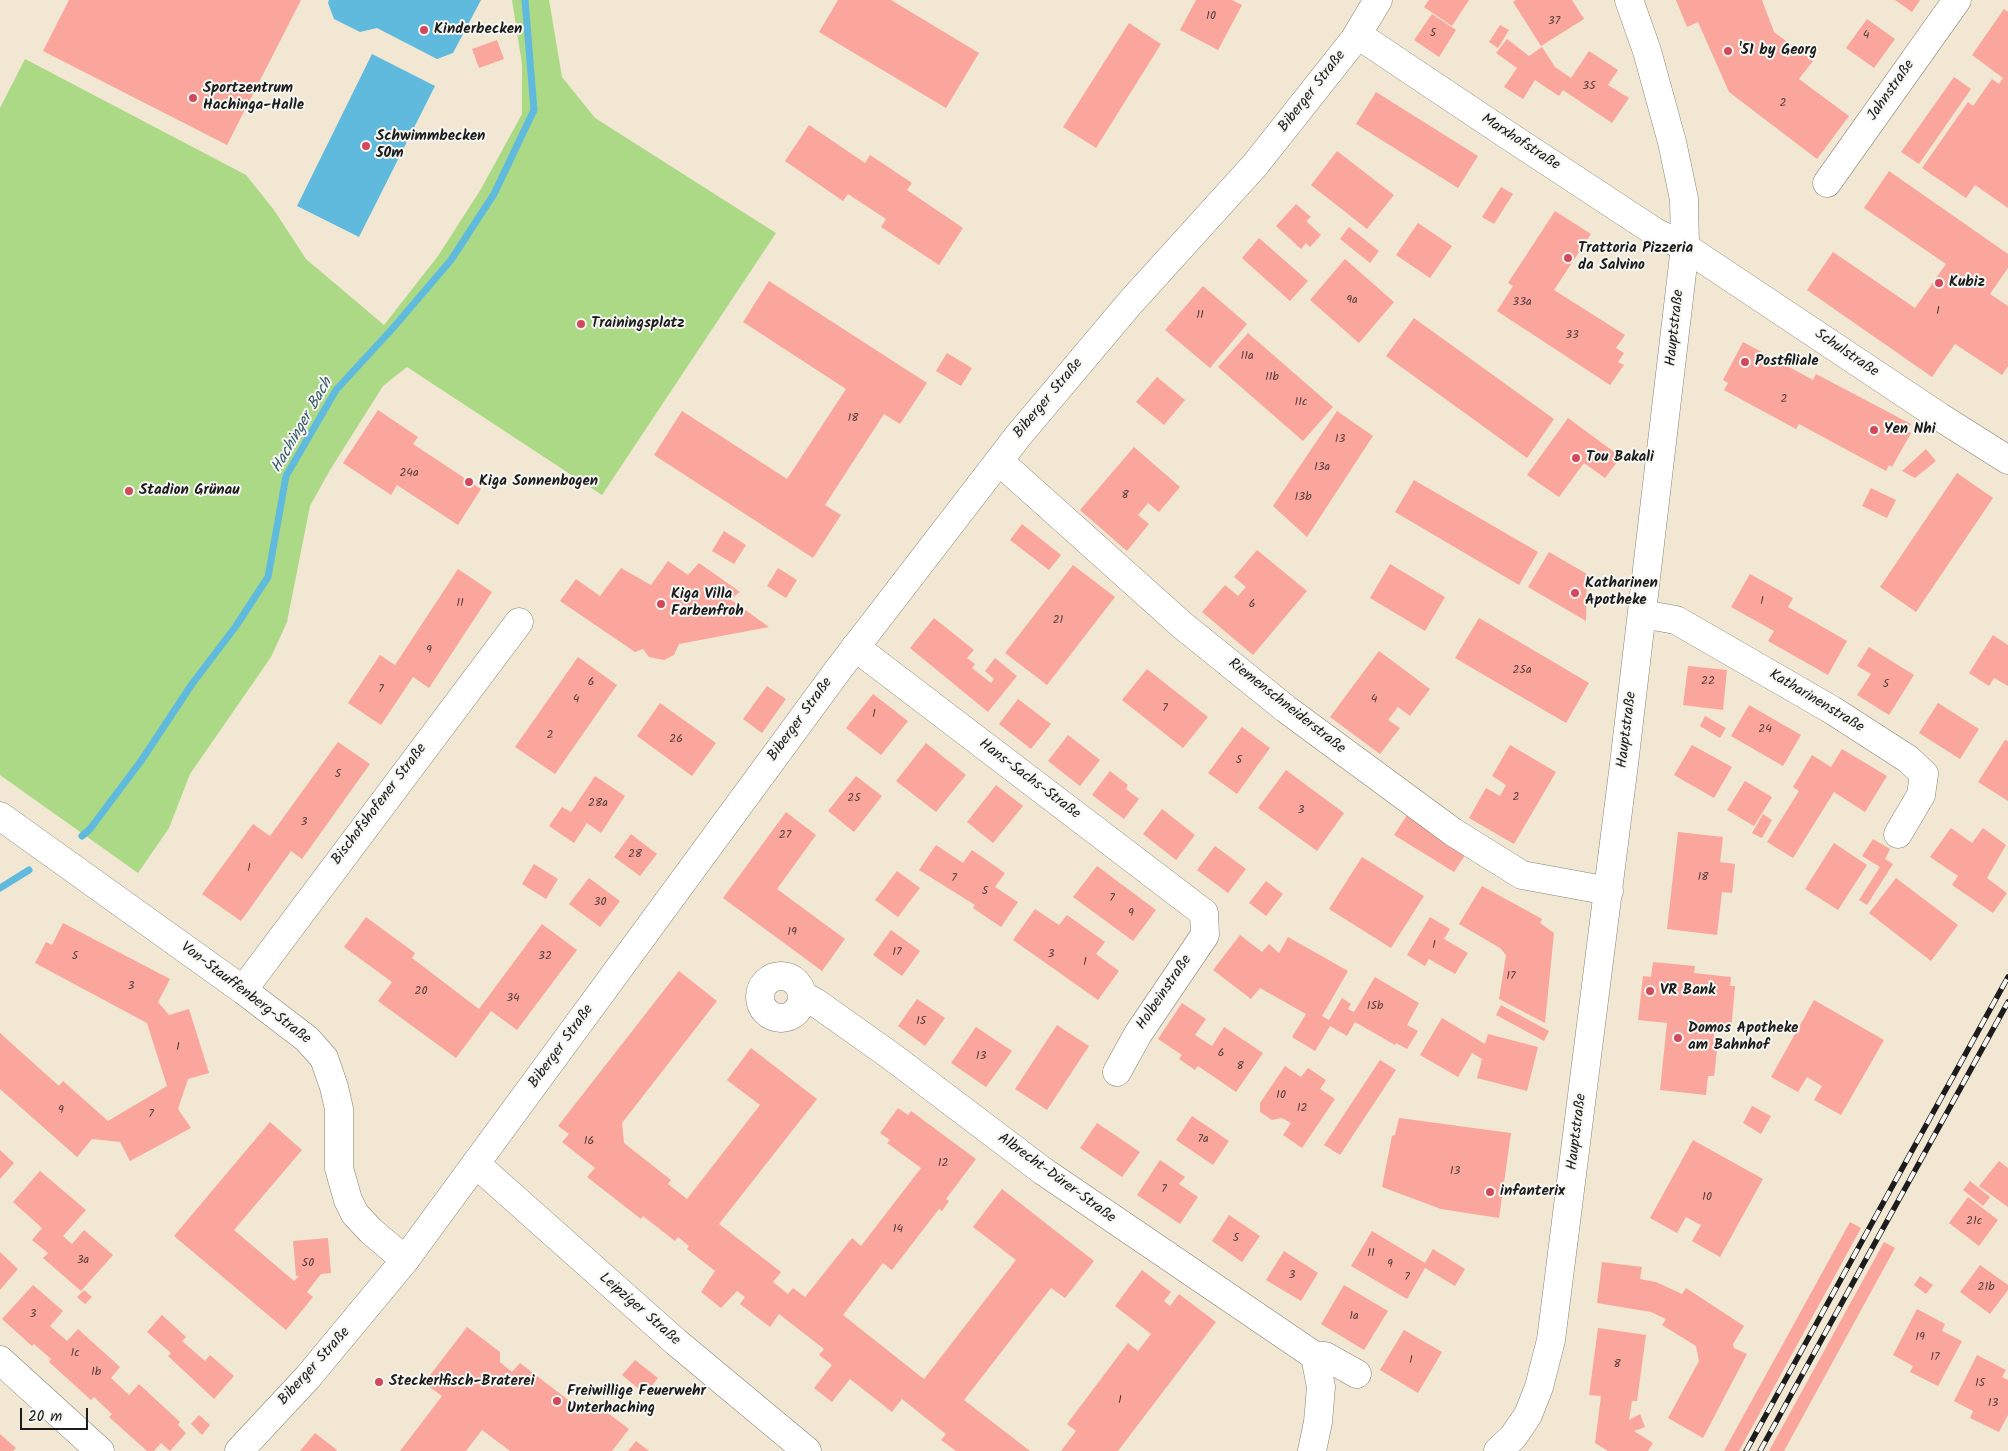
<!DOCTYPE html>
<html>
<head>
<meta charset="utf-8">
<style>
	body { margin:0 }
	#map { position:relative; width:2008px; height:1451px; overflow:hidden; background:#f1e7d2; font-family:Kalam,sans-serif }
	canvas { display:block }
	.scale { position:absolute; left:20px; top:1408px; width:68px; height:22px; box-sizing:border-box; border:2px solid #1c1c1c; border-top:0; padding-left:6px; font-size:15px; line-height:18px; white-space:nowrap; color:#1c1c1c; -webkit-text-stroke:4px #f6f6f2; paint-order:stroke }
</style>
</head>
<body>
<div id="map">
<canvas width="2008" height="1451"></canvas>
<div class="scale">20 m</div>
</div>
<script>
const ctx = document.querySelector('canvas').getContext('2d');
ctx.lineJoin = 'round';
function paint(path, color) {
  ctx.fillStyle = color;
  ctx.fill(path, 'evenodd');
}
function toPath(rows) {
  const path = new Path2D();
  for (const r of rows) {
    if (r.length === 3) {
      path.moveTo(r[0] + r[2], r[1]);
      path.arc(r[0], r[1], r[2], 0, 2 * Math.PI);
      continue;
    }
    path.moveTo(r[0], r[1]);
    for (let i = 2; i < r.length; i += 2) path.lineTo(r[i], r[i + 1]);
  }
  return path;
}
function strokePath(path, color, width, dash) {
  ctx.strokeStyle = color;
  ctx.lineWidth = width;
  ctx.lineCap = dash ? 'butt' : 'round';
  ctx.setLineDash(dash || []);
  ctx.stroke(path);
}
function drawText(font, color, halo, rows, align = 'center') {
  ctx.font = font + ' Kalam,sans-serif';
  ctx.lineWidth = 4;
  ctx.setLineDash([]);
  ctx.textBaseline = 'middle';
  ctx.strokeStyle = halo;
  ctx.fillStyle = color;
  for (const [text, x, y, turn = 0] of rows) {
    ctx.save();
    ctx.translate(x, y);
    ctx.rotate((+turn || 0) * Math.PI / 180);
    ctx.textAlign = isNaN(turn) ? turn : align;
    if (halo) ctx.strokeText(text, 0, 0);
    ctx.fillText(text, 0, 0);
    ctx.restore();
  }
}
paint(toPath([
	[512,0,549,0,562,77,595,118,776,233,602,495,407,367,383,386,330,470,310,506,287,622,271,657,190,774,169,828,138,873,0,775,0,108,25,59,246,175,274,210,306,259,384,325,438,256,481,189,522,114,522,64]
]), '#abd986');
paint(toPath([
	[329,0,481,0,453,53,437,59,377,28,360,32,334,19,328,3],
	[372,54,435,86,359,237,297,206]
]), '#60badd');
strokePath(toPath([
	[82,836,90,829,141,761,192,684,236,626,268,577,286,476,336,390,393,328,451,260,494,194,534,110,525,0],
	[0,888,29,870]
]), '#60badd', 7);
paint(toPath([
	[69,0,301,0,227,145,43,51],
	[838,0,891,0,979,53,946,108,819,32],
	[1196,0,1232,0,1242,5,1218,50,1180,30],
	[1429,0,1469,0,1452,26,1424,7],
	[1516,0,1572,0,1584,19,1541,46,1513,2],
	[1676,0,1762,0,1774,32,1813,61,1799,79,1849,116,1817,159,1729,92,1698,22,1687,27],
	[1895,0,1920,0,1912,12],
	[2004,9,2008,12,2008,208,1975,185,1966,198,1922,168,1968,102,1973,106,1992,79,1999,84,2003,78,1972,55],
	[1432,14,1456,30,1439,57,1414,40],
	[1867,19,1895,39,1874,68,1846,48],
	[1129,23,1161,44,1096,148,1063,127],
	[1500,25,1509,30,1498,48,1489,42],
	[1507,39,1529,56,1542,47,1555,67,1571,78,1589,51,1618,70,1608,85,1629,98,1612,123,1563,90,1559,96,1535,80,1523,99,1504,87,1517,68,1496,53],
	[497,40,504,59,479,68,472,49],
	[1954,77,1971,89,1919,164,1901,152],
	[1376,92,1478,156,1458,188,1356,124],
	[809,125,865,163,870,155,912,183,907,190,963,228,939,265,881,227,886,219,848,194,843,201,785,161],
	[1337,151,1394,195,1367,229,1311,185],
	[1889,171,2008,254,2008,268,1990,294,2008,306,2008,366,2002,375,1955,344,1932,377,1807,290,1833,252,1915,308,1946,264,1864,208],
	[1501,187,1513,194,1494,224,1482,217],
	[1296,204,1311,217,1306,221,1321,235,1310,247,1306,243,1301,249,1276,226],
	[1555,211,1591,234,1554,290,1625,335,1616,348,1624,353,1618,362,1624,365,1610,385,1497,311,1513,286,1508,283],
	[1418,223,1452,246,1430,278,1396,255],
	[1349,227,1379,251,1370,263,1340,239],
	[1259,238,1308,281,1290,301,1242,258],
	[1345,259,1394,302,1359,343,1310,300],
	[769,281,927,383,900,424,884,414,825,505,841,515,813,558,654,455,682,411,787,479,846,389,743,322],
	[1203,286,1247,324,1210,368,1165,330],
	[1414,318,1554,419,1527,458,1386,356],
	[1248,333,1333,407,1303,441,1218,367],
	[1743,342,1813,380,1816,374,1911,424,1907,431,1911,433,1892,467,1889,465,1886,471,1799,424,1796,429,1724,390,1728,383,1723,380],
	[947,353,972,368,961,386,936,371],
	[1157,377,1185,400,1164,425,1136,402],
	[378,410,418,437,413,444,481,489,458,525,397,485,391,495,343,463],
	[1337,411,1373,436,1307,537,1273,506],
	[1568,418,1621,457,1605,478,1584,463,1559,497,1527,475],
	[1134,447,1180,487,1159,512,1148,503,1138,515,1149,524,1127,551,1080,510],
	[1926,449,1936,461,1915,478,1902,471],
	[1957,473,1993,498,1916,612,1880,587],
	[1414,480,1538,552,1519,585,1395,512],
	[1871,488,1896,500,1887,518,1862,506],
	[1022,524,1061,555,1049,570,1010,540],
	[724,531,746,545,734,564,712,551],
	[1257,550,1307,591,1253,655,1202,612,1225,585,1238,596,1246,587,1234,577],
	[1549,552,1587,574,1586,621,1528,587],
	[668,561,688,575,699,563,740,592,730,599,769,627,679,644,674,655,664,660,649,657,643,649,635,652,560,601,576,579,600,596,621,568,651,585],
	[1390,564,1445,597,1425,631,1370,598],
	[1073,565,1115,597,1047,685,1005,653],
	[778,568,797,580,786,598,767,586],
	[458,569,492,592,429,688,413,677,381,725,348,703,380,655,395,665],
	[1750,574,1793,598,1788,607,1847,641,1828,675,1768,641,1774,631,1731,607],
	[934,618,974,650,967,658,975,664,972,668,991,683,994,679,985,671,995,658,1017,676,988,712,910,648],
	[1479,618,1589,683,1566,723,1455,658],
	[1993,635,2008,645,2008,686,1994,678,1989,686,1969,673],
	[1869,647,1914,675,1889,715,1857,695,1871,674,1857,666],
	[1379,651,1430,689,1410,716,1398,707,1388,720,1400,728,1380,754,1330,717],
	[578,657,617,685,555,774,515,747],
	[1688,666,1727,670,1723,710,1683,705],
	[1147,669,1208,717,1183,748,1122,700],
	[767,686,786,699,762,733,743,719],
	[873,694,908,721,881,755,846,728],
	[1018,699,1051,724,1031,749,999,724],
	[660,703,716,743,692,776,637,736],
	[1938,703,1979,729,1960,759,1919,733],
	[1749,705,1801,735,1783,766,1731,736],
	[1705,716,1726,728,1720,738,1700,726],
	[1242,727,1270,748,1237,794,1208,773],
	[1068,735,1100,760,1080,786,1048,761],
	[2005,740,2008,741,2008,801,1978,782],
	[338,742,370,764,302,859,291,851,241,921,202,894,253,824,270,836],
	[926,743,966,775,936,812,896,781],
	[1510,745,1556,772,1514,844,1469,818,1486,788,1500,796,1506,785,1492,776],
	[1692,745,1732,767,1714,798,1674,775],
	[1842,749,1887,776,1865,812,1834,792,1793,858,1767,842,1799,791,1793,787,1812,755,1831,767],
	[1286,770,1344,813,1317,851,1258,808],
	[1110,771,1128,785,1126,789,1139,799,1124,819,1092,795],
	[595,776,625,796,601,833,587,823,574,843,549,826,562,807,571,812],
	[856,776,882,796,854,832,828,811],
	[1745,781,1772,797,1754,826,1727,810],
	[996,785,1023,806,993,843,967,822],
	[1162,809,1195,835,1176,860,1143,834],
	[786,812,816,835,777,889,845,939,822,971,723,898],
	[1763,814,1772,820,1762,838,1752,833],
	[1407,815,1467,852,1454,872,1394,835],
	[1951,828,1972,843,1983,828,2006,845,1987,878,2007,893,1993,913,1952,885,1958,876,1930,857],
	[1678,832,1723,837,1720,862,1735,864,1732,893,1722,892,1717,935,1667,929],
	[631,834,657,854,640,876,614,857],
	[1873,839,1890,849,1885,859,1893,864,1867,905,1859,900,1880,867,1862,856],
	[1834,843,1867,865,1838,910,1805,889],
	[936,845,963,863,972,850,1005,873,995,887,1018,902,1001,927,973,908,975,905,919,870],
	[1215,846,1246,869,1228,893,1197,870],
	[1362,857,1424,896,1391,948,1329,909],
	[534,864,558,879,546,899,522,884],
	[1097,866,1156,910,1133,941,1073,897],
	[897,871,920,888,898,917,875,900],
	[589,878,620,901,600,927,569,904],
	[1896,878,1958,925,1931,961,1869,913],
	[1266,881,1283,894,1266,916,1249,903],
	[1482,886,1542,919,1540,923,1554,933,1545,1023,1499,999,1506,955,1500,948,1459,924],
	[1035,909,1059,925,1067,915,1105,942,1096,954,1119,971,1098,1000,1013,940],
	[366,917,415,953,412,958,479,1009,542,924,577,950,517,1030,491,1011,456,1058,378,1001,392,982,344,947],
	[1430,917,1450,929,1444,939,1468,953,1455,974,1429,959,1425,966,1407,955],
	[63,923,170,979,158,1002,169,1015,189,1009,209,1073,188,1079,178,1109,191,1128,130,1161,120,1142,92,1139,77,1157,0,1089,0,1033,59,1086,63,1081,108,1121,167,1086,147,1023,35,963,46,942,52,945],
	[891,930,920,951,902,976,873,955],
	[1240,935,1262,952,1269,944,1279,953,1288,937,1348,971,1322,1016,1329,1020,1342,998,1351,1004,1348,1009,1354,1012,1375,977,1419,1003,1407,1025,1418,1031,1407,1049,1396,1043,1395,1045,1355,1022,1347,1036,1330,1026,1315,1051,1292,1037,1306,1014,1260,988,1251,999,1213,970],
	[1653,962,1695,966,1694,973,1731,977,1730,986,1735,986,1731,1031,1715,1029,1713,1042,1718,1042,1714,1076,1708,1076,1706,1095,1660,1090,1667,1023,1638,1020,1643,976,1651,977],
	[679,971,717,1001,622,1123,624,1143,671,1180,668,1184,687,1199,760,1105,727,1080,751,1048,817,1099,719,1224,781,1272,773,1282,788,1294,793,1288,805,1297,852,1238,861,1246,921,1168,887,1143,890,1140,880,1133,898,1108,908,1115,911,1111,976,1159,946,1199,949,1201,942,1211,939,1209,892,1270,883,1263,843,1315,920,1376,924,1379,1016,1260,973,1227,1002,1189,1094,1261,1065,1298,1051,1288,964,1400,1030,1451,956,1451,941,1440,946,1434,902,1399,892,1412,850,1379,832,1402,814,1388,832,1365,819,1355,824,1349,779,1314,770,1327,740,1304,745,1297,737,1291,721,1308,701,1292,715,1271,687,1249,689,1246,678,1237,675,1241,643,1216,641,1219,587,1177,595,1168,562,1142,569,1134,558,1126],
	[917,999,945,1018,925,1046,898,1026],
	[1814,1000,1884,1040,1841,1115,1814,1100,1822,1086,1807,1077,1798,1092,1771,1077],
	[1182,1003,1206,1019,1195,1035,1212,1046,1224,1027,1263,1053,1236,1092,1198,1066,1195,1070,1179,1059,1182,1055,1158,1039],
	[1501,1005,1549,1031,1544,1041,1496,1015],
	[1442,1018,1485,1044,1488,1034,1538,1047,1527,1091,1477,1078,1482,1059,1472,1053,1458,1077,1420,1055],
	[1057,1025,1089,1046,1047,1110,1015,1089],
	[976,1027,1012,1051,986,1087,951,1063],
	[1380,1060,1396,1070,1340,1155,1324,1145],
	[1285,1066,1301,1077,1308,1068,1326,1080,1320,1089,1335,1099,1302,1148,1283,1135,1291,1123,1282,1118,1272,1120,1260,1112,1260,1103],
	[1752,1106,1771,1116,1761,1134,1743,1123],
	[1192,1116,1229,1141,1213,1165,1176,1140],
	[1399,1118,1511,1133,1499,1218,1441,1209,1382,1187,1392,1136,1395,1135],
	[270,1122,302,1150,234,1230,294,1281,299,1276,296,1276,293,1241,328,1238,331,1273,321,1274,307,1292,313,1297,286,1330,174,1236],
	[1097,1123,1140,1152,1122,1177,1080,1148],
	[1693,1140,1763,1179,1720,1257,1692,1241,1701,1225,1686,1217,1677,1233,1650,1218],
	[0,1150,14,1163,0,1179],
	[1160,1160,1185,1177,1179,1184,1198,1197,1180,1224,1137,1195],
	[1999,1161,2008,1168,2008,1207,1979,1186],
	[40,1171,86,1210,63,1236,72,1244,84,1230,113,1255,81,1291,43,1258,48,1253,32,1240,42,1228,13,1202],
	[1970,1181,1990,1197,1983,1206,1963,1190],
	[1968,1197,1998,1220,1979,1246,1949,1223],
	[1229,1215,1260,1236,1242,1262,1212,1241],
	[1850,1222,1861,1228,1739,1451,1724,1451],
	[1372,1231,1425,1263,1433,1249,1465,1269,1455,1286,1425,1268,1407,1299,1351,1266],
	[1884,1242,1895,1248,1784,1451,1769,1451],
	[1284,1251,1318,1273,1301,1301,1266,1280],
	[0,1252,18,1269,0,1290],
	[1602,1262,1642,1267,1640,1279,1656,1282,1682,1294,1686,1288,1744,1326,1733,1344,1734,1348,1747,1354,1703,1438,1668,1418,1699,1361,1696,1346,1662,1325,1666,1319,1651,1312,1597,1303],
	[1980,1265,2008,1285,2008,1290,1990,1314,1960,1292],
	[1142,1270,1171,1292,1164,1301,1170,1306,1179,1294,1216,1322,1118,1451,1061,1451,1076,1431,1067,1424,1128,1343,1138,1351,1151,1334,1115,1306],
	[1920,1276,1933,1285,1926,1294,1914,1285],
	[33,1285,63,1311,50,1326,67,1341,78,1329,120,1367,111,1378,129,1395,139,1384,180,1422,178,1425,186,1433,170,1451,161,1443,154,1451,147,1451,109,1417,112,1414,94,1397,91,1400,49,1362,51,1359,34,1344,32,1346,2,1319],
	[1344,1285,1388,1311,1364,1350,1321,1324],
	[84,1290,92,1297,85,1304,77,1297],
	[1917,1309,1945,1324,1942,1331,1962,1341,1938,1386,1910,1372,1913,1366,1893,1355],
	[162,1315,186,1337,182,1341,205,1361,210,1355,234,1376,214,1399,168,1356,171,1353,147,1332],
	[467,1327,500,1352,500,1362,512,1372,520,1363,584,1412,592,1401,629,1429,612,1451,510,1451,482,1430,466,1451,400,1451,442,1396,424,1383],
	[1598,1328,1646,1335,1637,1401,1632,1401,1629,1420,1640,1414,1645,1427,1634,1431,1653,1443,1648,1451,1608,1451,1595,1443,1601,1396,1589,1395],
	[1404,1330,1442,1352,1418,1393,1380,1370],
	[1977,1355,2006,1370,2002,1377,2008,1380,2008,1415,1999,1432,1970,1418,1973,1411,1954,1401],
	[635,1360,658,1378,645,1394,622,1375],
	[199,1415,210,1425,202,1435,191,1424],
	[315,1433,337,1450,336,1451,300,1451],
	[0,1434,16,1448,13,1451,0,1451],
	[636,1441,649,1451,628,1451]
]), '#faa69c');
const minor = toPath([
	[1358,35,1503,132,1655,232,1685,247,1940,417,2008,460],
	[1827,183,1957,0],
	[999,461,1182,625,1286,709,1453,832,1522,875,1609,891],
	[1642,614,1676,620,1832,710,1908,759,1924,774,1921,795,1898,834],
	[855,647,1204,913,1205,935,1138,1034,1117,1072],
	[0,816,243,990,307,1039,324,1058,334,1087,339,1109,339,1168,348,1200,355,1214,371,1231,405,1260],
	[781,997,21],
	[243,990,519,622],
	[802,995,815,1002,891,1056,1043,1171,1315,1356,1321,1387,1318,1422,1312,1451],
	[1315,1356,1325,1356,1357,1374],
	[0,1360,100,1451],
	[1498,1451,1513,1437,1528,1415,1539,1387,1551,1340,1624,764,1685,247,1684,199,1672,142,1647,51,1629,0]
]);
const major = toPath([
	[476,1164,676,1342,807,1451],
	[239,1451,308,1377,405,1260,838,670,1018,436,1130,303,1255,165,1354,40,1378,0]
]);
strokePath(minor, '#868277', 29);
strokePath(major, '#868277', 29);
strokePath(minor, '#fff', 28);
strokePath(major, '#fff', 28);
const rail = toPath([
	[1746,1451,2008,977],
	[1760,1451,2008,1002]
]);
strokePath(rail, '#1c1c1c', 5.5);
strokePath(rail, '#f6f6f2', 4, [11]);
for (const [x, y, r, color] of [
	[424,30,5,"#d1495b"],
	[1728,51,5,"#d1495b"],
	[193,98,5,"#d1495b"],
	[366,146,5,"#d1495b"],
	[1568,258,5,"#d1495b"],
	[1939,283,5,"#d1495b"],
	[581,324,5,"#d1495b"],
	[1745,362,5,"#d1495b"],
	[1874,430,5,"#d1495b"],
	[1576,458,5,"#d1495b"],
	[469,482,5,"#d1495b"],
	[129,491,5,"#d1495b"],
	[1575,593,5,"#d1495b"],
	[661,604,5,"#d1495b"],
	[1650,991,5,"#d1495b"],
	[1678,1038,5,"#d1495b"],
	[1490,1192,5,"#d1495b"],
	[379,1382,5,"#d1495b"],
	[557,1401,5,"#d1495b"]
]) {
  const dot = new Path2D();
  dot.arc(x, y, r, 0, 2 * Math.PI);
  ctx.fillStyle = color;
  ctx.fill(dot);
  strokePath(dot, '#f6f6f2', 2);
}
drawText('12px', '#543e3c', null, [
	["10",1211,17],
	["37",1554,22],
	["5",1433,34],
	["4",1866,36],
	["35",1589,87],
	["2",1783,104],
	["9a",1352,301],
	["33a",1522,303],
	["1",1938,312],
	["11",1200,316],
	["33",1572,336],
	["11a",1247,357],
	["11b",1272,378],
	["2",1784,400],
	["11c",1301,403],
	["18",853,419],
	["13",1340,440],
	["13a",1322,468],
	["24a",409,474],
	["8",1125,496],
	["13b",1303,498],
	["1",1762,602],
	["11",460,604],
	["6",1252,605],
	["21",1058,621],
	["9",429,651],
	["25a",1522,671],
	["22",1708,682],
	["6",591,683],
	["5",1886,685],
	["7",381,690],
	["4",576,700],
	["4",1374,700],
	["7",1165,709],
	["1",874,715],
	["24",1765,730],
	["2",550,736],
	["26",676,740],
	["5",1239,761],
	["5",338,775],
	["2",1516,798],
	["25",854,799],
	["28a",598,804],
	["3",1301,811],
	["3",304,823],
	["27",785,836],
	["28",635,855],
	["1",249,869],
	["18",1703,878],
	["7",954,879],
	["5",985,892],
	["7",1112,899],
	["30",600,903],
	["9",1131,914],
	["19",792,933],
	["1",1434,946],
	["17",897,953],
	["3",1051,955],
	["5",75,957],
	["32",545,957],
	["1",1085,963],
	["17",1511,977],
	["3",131,987],
	["20",421,992],
	["34",513,999],
	["15b",1375,1007],
	["15",921,1022],
	["1",178,1048],
	["6",1221,1054],
	["13",981,1057],
	["8",1240,1067],
	["10",1281,1096],
	["12",1302,1109],
	["9",61,1111],
	["7",151,1115],
	["7a",1203,1140],
	["16",589,1142],
	["12",943,1164],
	["13",1455,1172],
	["7",1164,1190],
	["10",1707,1198],
	["21c",1974,1222],
	["14",898,1230],
	["5",1236,1239],
	["11",1371,1254],
	["3a",83,1261],
	["50",308,1264],
	["9",1390,1265],
	["3",1292,1276],
	["7",1407,1278],
	["21b",1986,1288],
	["3",33,1315],
	["1a",1354,1317],
	["19",1920,1338],
	["1c",75,1354],
	["17",1935,1358],
	["1",1411,1361],
	["8",1617,1365],
	["1b",96,1373],
	["15",1980,1384],
	["1",1120,1401],
	["13",1993,1404]
]);
drawText('bold 15px', '#1c1c1c', '#f6f6f2', [
	["Kinderbecken",434,30],
	["'51 by Georg",1738,51],
	["Sportzentrum",203,89],
	["Hachinga-Halle",203,106],
	["Schwimmbecken",376,137],
	["50m",376,154],
	["Trattoria Pizzeria",1578,249],
	["da Salvino",1578,266],
	["Kubiz",1949,283],
	["Trainingsplatz",591,324],
	["Postfiliale",1755,362],
	["Yen Nhi",1884,430],
	["Tou Bakali",1586,458],
	["Kiga Sonnenbogen",479,482],
	["Stadion Grünau",139,491],
	["Katharinen",1585,584],
	["Apotheke",1585,601],
	["Kiga Villa",671,595],
	["Farbenfroh",671,612],
	["VR Bank",1660,991],
	["Domos Apotheke",1688,1029],
	["am Bahnhof",1688,1046],
	["infanterix",1500,1192],
	["Steckerlfisch-Braterei",389,1382],
	["Freiwillige Feuerwehr",567,1392],
	["Unterhaching",567,1409]
], 'left');
drawText('15px', '#1c1c1c', '#f6f6f2', [
	["Jahnstraße",1892,91,-55],
	["Biberger Straße",1313,92,-52],
	["Marxhofstraße",1520,143,33],
	["Hauptstraße",1676,328,-84],
	["Schulstraße",1846,354,34],
	["Biberger Straße",1049,399,-50],
	["Katharinenstraße",1816,702,31],
	["Riemenschneiderstraße",1286,707,38],
	["Biberger Straße",801,720,-54],
	["Hauptstraße",1628,730,-83],
	["Hans-Sachs-Straße",1029,780,37],
	["Bischofshofener Straße",380,805,-53],
	["Holbeinstraße",1165,993,-56],
	["Von-Stauffenberg-Straße",245,994,37],
	["Biberger Straße",562,1047,-54],
	["Hauptstraße",1578,1132,-83],
	["Albrecht-Dürer-Straße",1056,1179,36],
	["Leipziger Straße",639,1310,41],
	["Biberger Straße",315,1367,-48]
]);
drawText('italic 16px', '#375b69', '#f6f6f2', [
	["Hachinger Bach",303,426,-60]
]);
</script>
</body>
</html>
